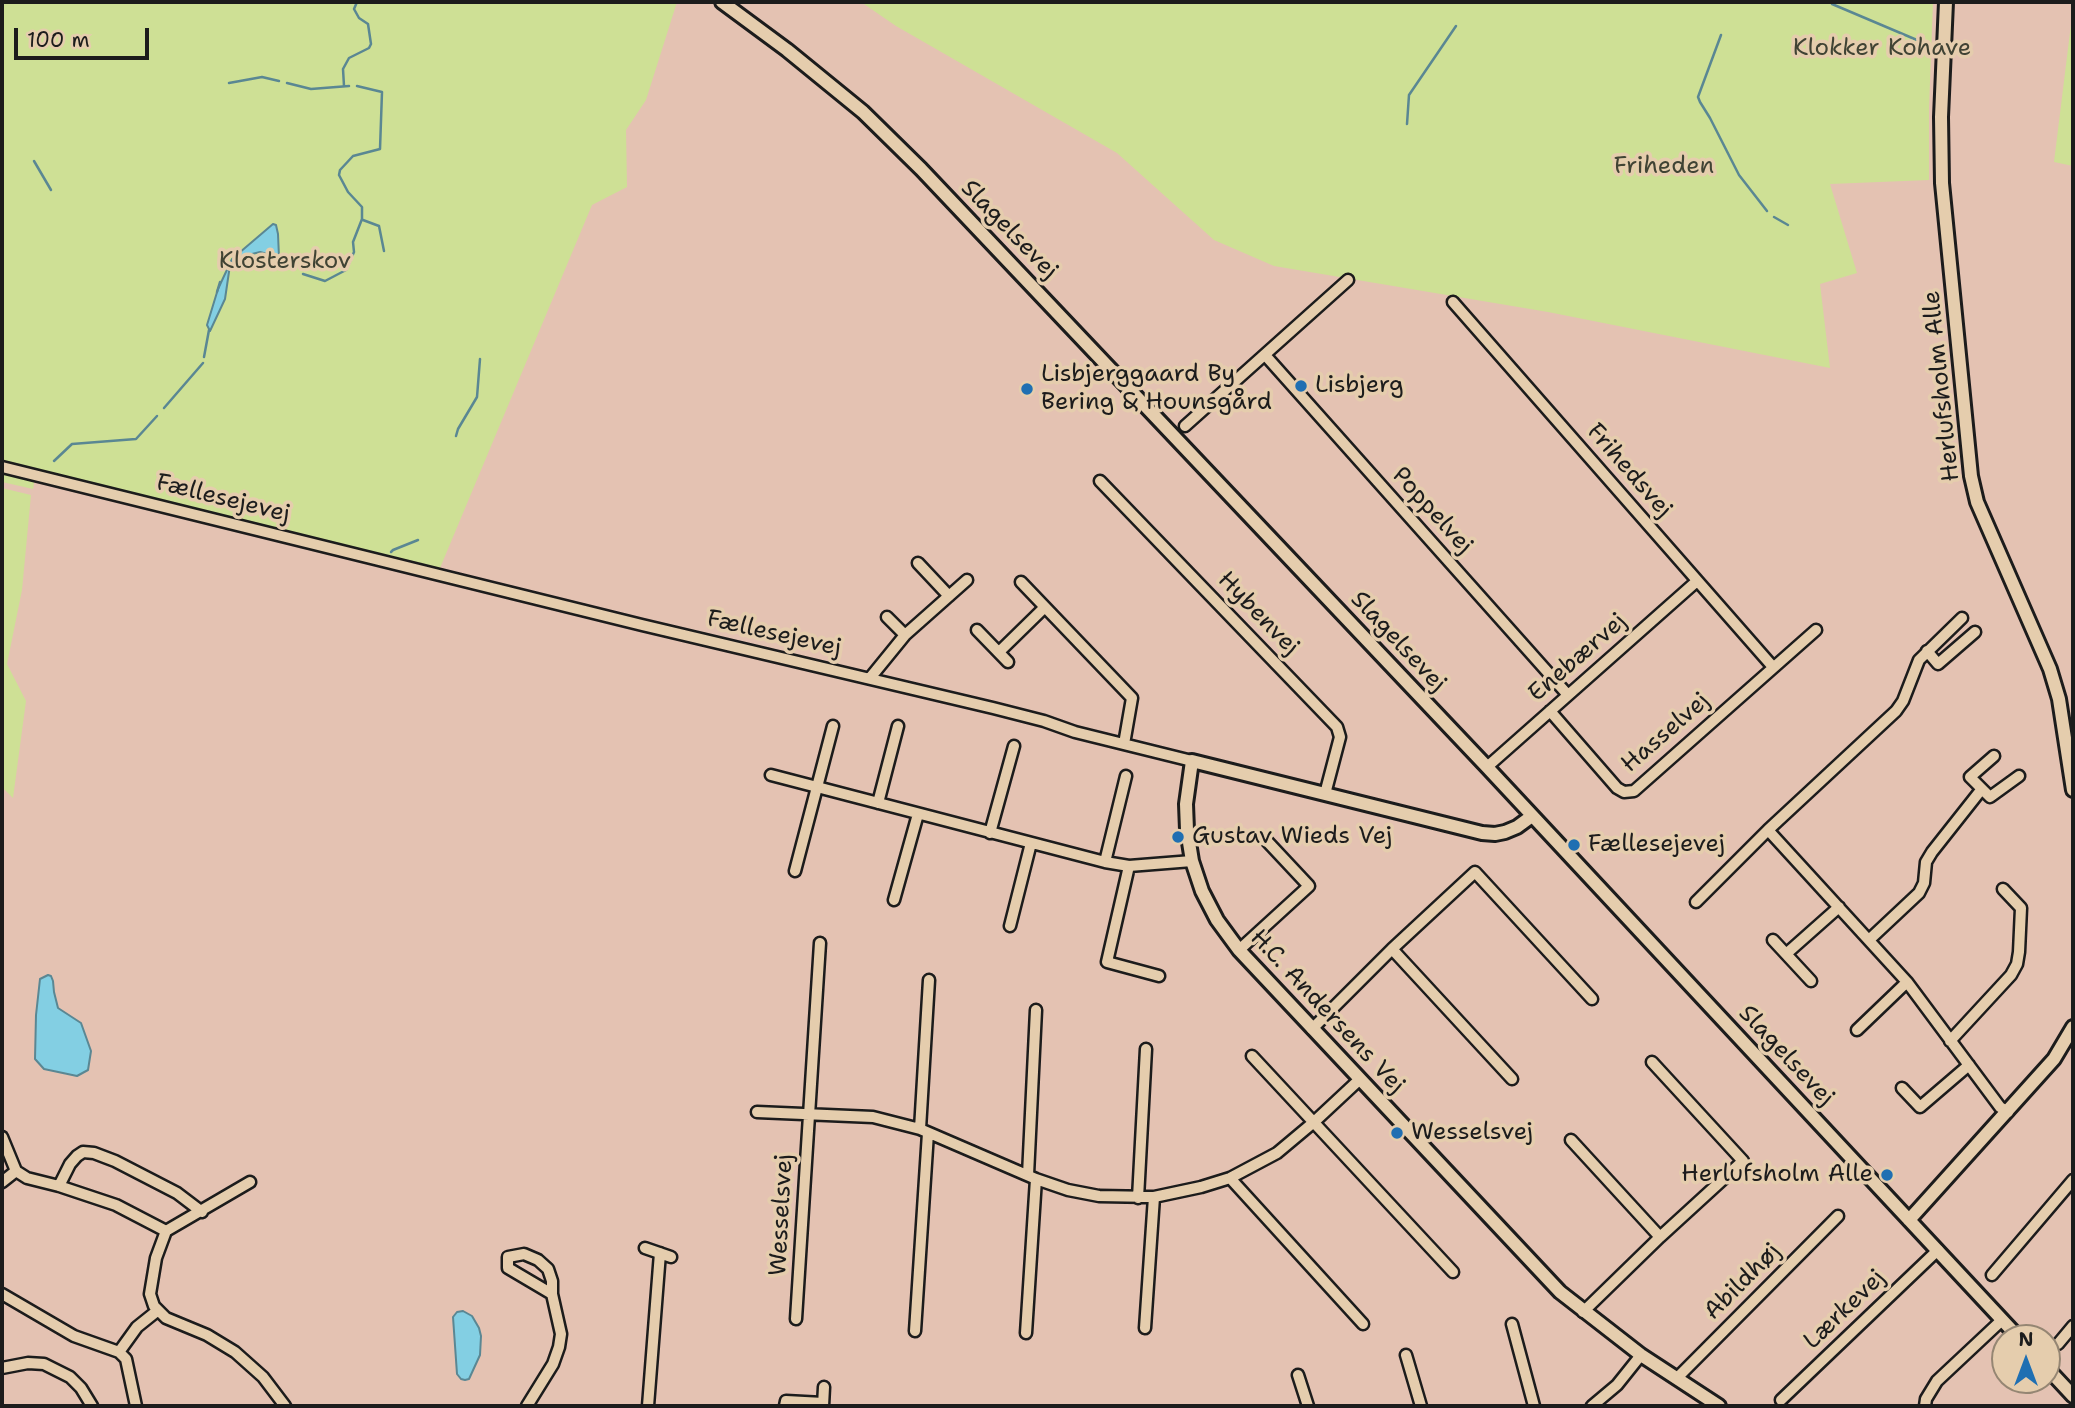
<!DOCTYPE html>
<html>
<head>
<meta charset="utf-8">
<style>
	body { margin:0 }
	#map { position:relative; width:2075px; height:1408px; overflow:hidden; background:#e4c2b2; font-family:"Shantell Sans",sans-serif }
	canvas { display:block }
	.frame { position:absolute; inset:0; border:4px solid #1c1c1c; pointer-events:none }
	.north { position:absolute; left:1991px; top:1324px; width:70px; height:70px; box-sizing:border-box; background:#e5cdad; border:2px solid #958673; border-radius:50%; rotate:0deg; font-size:19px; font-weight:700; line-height:28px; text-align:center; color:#1c1c1c }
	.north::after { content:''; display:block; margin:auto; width:24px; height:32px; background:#1f6fb2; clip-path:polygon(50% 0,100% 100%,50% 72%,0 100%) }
	.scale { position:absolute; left:14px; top:28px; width:135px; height:32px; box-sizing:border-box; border:4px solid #1c1c1c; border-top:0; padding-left:9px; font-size:21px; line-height:24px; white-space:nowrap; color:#1c1c1c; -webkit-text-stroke:5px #e5cdad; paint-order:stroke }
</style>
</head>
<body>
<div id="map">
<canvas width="2075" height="1408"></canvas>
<div class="frame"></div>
<div class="north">N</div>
<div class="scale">100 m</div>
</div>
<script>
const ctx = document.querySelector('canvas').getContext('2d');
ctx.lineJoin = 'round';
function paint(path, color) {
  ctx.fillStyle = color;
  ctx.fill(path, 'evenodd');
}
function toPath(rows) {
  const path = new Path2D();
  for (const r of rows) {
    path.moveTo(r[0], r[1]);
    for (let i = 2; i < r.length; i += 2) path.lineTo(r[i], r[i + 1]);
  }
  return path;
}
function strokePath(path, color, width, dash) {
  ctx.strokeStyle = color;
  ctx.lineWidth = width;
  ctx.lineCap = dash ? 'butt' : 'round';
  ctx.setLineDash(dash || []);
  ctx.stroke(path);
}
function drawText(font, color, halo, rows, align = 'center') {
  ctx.font = font + ' "Shantell Sans",sans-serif';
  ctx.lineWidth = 7;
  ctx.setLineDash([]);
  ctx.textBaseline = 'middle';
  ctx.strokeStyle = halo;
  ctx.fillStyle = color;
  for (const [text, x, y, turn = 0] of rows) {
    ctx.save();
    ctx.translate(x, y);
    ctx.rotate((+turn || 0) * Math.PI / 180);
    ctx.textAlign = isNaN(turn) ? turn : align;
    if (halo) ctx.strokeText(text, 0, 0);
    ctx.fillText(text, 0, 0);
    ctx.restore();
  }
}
paint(toPath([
	[2,2,677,2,646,100,626,130,627,187,592,205,440,568,36,472,33,489,2,482],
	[861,2,1933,2,1929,108,1929,180,1830,184,1857,273,1820,284,1830,368,1548,312,1274,266,1214,240,1117,153,896,26],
	[2073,8,2073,166,2054,162],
	[2,488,31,495,22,590,7,664,26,701,13,798,2,787]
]), '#cee095');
const water = toPath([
	[273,224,276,225,278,234,279,257,260,252,236,258,230,265,225,299,210,331,207,325,218,289,232,259,273,224],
	[48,975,51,976,53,981,54,992,58,1008,81,1023,91,1051,88,1070,77,1076,44,1069,35,1059,36,1015,40,979,48,975],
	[463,1311,472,1316,479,1328,481,1336,480,1355,469,1379,465,1380,461,1379,457,1374,453,1317,457,1312,463,1311]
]);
paint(water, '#83cfe3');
strokePath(water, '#5a8793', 2);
strokePath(toPath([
	[1832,4,1924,43],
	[1721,35,1698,97,1700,102,1710,118,1739,175,1767,211],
	[229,83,262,77,279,81],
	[287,83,311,89,349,86],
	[344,86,343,69,349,58,369,48,371,44,368,24,359,18,354,9,357,2],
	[1407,124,1409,95,1456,26],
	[34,161,51,190],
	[1774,217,1788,225],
	[363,220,379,226,384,251],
	[303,274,325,281,346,270,354,252,353,242,362,219,362,207,348,192,339,175,340,170,353,156,380,149,382,92,357,86],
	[217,292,220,282],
	[204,357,209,330],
	[164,408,203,363],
	[456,436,458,429,477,397,480,359],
	[54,461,72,444,136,439,157,416],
	[391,552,393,550,418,540]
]), '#5a8793', 2.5);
const minor = toPath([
	[1453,302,1773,667],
	[1265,355,1568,695],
	[1185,426,1348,280],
	[2,467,642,625,993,708,1044,721,1075,732,1192,761],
	[1100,481,1337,727,1340,737,1325,794],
	[918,563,949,596],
	[1021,582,1132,698,1124,744],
	[887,617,905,635],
	[977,630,1008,662],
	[1927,651,1938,664,1975,632],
	[999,652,1045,607],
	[870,678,905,635,967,580],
	[1550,711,1617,788,1624,792,1634,791,1816,630],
	[1994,756,1970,777,1990,797,2019,776],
	[1487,767,1697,581],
	[771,775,1105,862,1129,866,1192,861],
	[878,803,898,726],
	[1768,830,1907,982,2000,1107,2008,1112],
	[990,833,1014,746],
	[1105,862,1126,776],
	[1129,866,1107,962,1159,976],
	[795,871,833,726],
	[894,900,918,814],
	[1696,902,1768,830,1896,711,1903,701,1919,660,1962,618],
	[1010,926,1031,843],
	[1870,939,1919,893,1924,883,1926,862,1932,852,1981,790],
	[1773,940,1811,981],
	[1392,949,1512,1079],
	[1239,950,1309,886,1265,839],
	[1786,954,1839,907],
	[1312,1029,1392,949,1475,872,1592,999],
	[1857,1030,1907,982],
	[1950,1041,2011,975,2017,964,2019,952,2021,908,2003,889],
	[1252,1056,1453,1272],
	[1902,1088,1920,1107,1969,1065],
	[757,1112,873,1117,920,1129,1036,1179,1068,1190,1099,1196,1154,1197,1201,1187,1230,1178,1277,1153,1314,1122,1359,1080],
	[920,1129,929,980],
	[2,1137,16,1171,27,1178,59,1186,116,1205,166,1231],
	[1571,1140,1660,1237],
	[1028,1175,1036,1010],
	[1230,1178,1363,1324],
	[2,1182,16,1171],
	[250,1182,166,1231,156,1258,150,1294,154,1306,166,1318,207,1335,235,1352,263,1377,285,1406],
	[59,1186,70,1164,77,1156,83,1152,94,1153,115,1161,177,1193,202,1212],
	[1138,1198,1146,1049],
	[645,1248,671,1257],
	[1992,1275,2073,1180],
	[2,1294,74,1336,119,1352,126,1359,136,1406],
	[1583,1312,1660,1237,1743,1161,1652,1062],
	[796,1319,820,943],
	[1512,1324,1534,1406],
	[1145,1328,1154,1197],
	[915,1331,928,1133],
	[1026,1333,1036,1179],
	[2058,1344,2073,1326],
	[119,1352,137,1327,157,1311],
	[1406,1355,1421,1406],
	[2,1368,28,1363,44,1364,70,1377,81,1388,92,1406],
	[1298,1375,1308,1406],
	[1677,1378,1838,1216],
	[1781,1400,1938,1250],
	[527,1406,553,1364,559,1347,561,1334,552,1294,552,1281,548,1269,538,1260,524,1254,508,1257,508,1268,552,1294],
	[648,1406,660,1253],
	[785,1406,786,1401,823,1403],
	[823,1406,824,1387],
	[1592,1406,1617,1385,1641,1355],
	[1925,1406,1926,1399,1937,1381,2002,1320]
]);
const tertiary = toPath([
	[722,2,787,50,863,112,921,169,1487,767,2019,1338],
	[1946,2,1941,117,1942,183,1971,476,1977,502,2050,669,2059,699,2073,790],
	[1532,816,1517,827,1505,832,1495,834,1482,833,1192,761,1186,804,1187,830,1192,861,1202,891,1217,920,1239,950,1560,1292,1641,1355,1719,1406],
	[1909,1220,2054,1059,2073,1027],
	[2047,1368,2073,1396]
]);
strokePath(minor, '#1c1c1c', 15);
strokePath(tertiary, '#1c1c1c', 18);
strokePath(minor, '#e5cdad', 10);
strokePath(tertiary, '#e5cdad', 12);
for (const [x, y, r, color] of [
	[1301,386,7,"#1f6fb2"],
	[1027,389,7,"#1f6fb2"],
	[1178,837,7,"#1f6fb2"],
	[1574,845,7,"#1f6fb2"],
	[1397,1133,7,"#1f6fb2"],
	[1887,1175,7,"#1f6fb2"]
]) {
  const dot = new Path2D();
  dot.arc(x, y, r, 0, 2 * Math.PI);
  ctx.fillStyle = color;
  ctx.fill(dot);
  strokePath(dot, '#e5cdad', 2.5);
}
drawText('24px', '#404334', '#e5cdad', [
	["Klokker Kohave",1882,49],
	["Friheden",1664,167],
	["Klosterskov",285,262]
]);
drawText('24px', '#1c1c1c', '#e5cdad', [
	["Slagelsevej",1009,230,46],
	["Herlufsholm Alle",1942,386,-96],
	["Frihedsvej",1629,471,49],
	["Fællesejevej",223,499,14],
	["Poppelvej",1432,511,48],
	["Hybenvej",1258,614,46],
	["Fællesejevej",774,634,13],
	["Slagelsevej",1398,642,47],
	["Enebærvej",1578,658,-41],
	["Hasselvej",1666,733,-41],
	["H.C. Andersens Vej",1327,1012,47],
	["Slagelsevej",1786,1056,47],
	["Wesselsvej",782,1215,-87],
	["Abildhøj",1743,1282,-45],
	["Lærkevej",1845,1310,-44]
]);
drawText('24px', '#1c1c1c', '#e5cdad', [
	["Lisbjerggaard By",1041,375],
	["Bering & Hounsgård",1041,403],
	["Lisbjerg",1315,386],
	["Gustav Wieds Vej",1192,837],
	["Fællesejevej",1588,845],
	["Wesselsvej",1411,1133],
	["Herlufsholm Alle",1873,1175,"right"]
], 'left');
</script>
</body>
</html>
